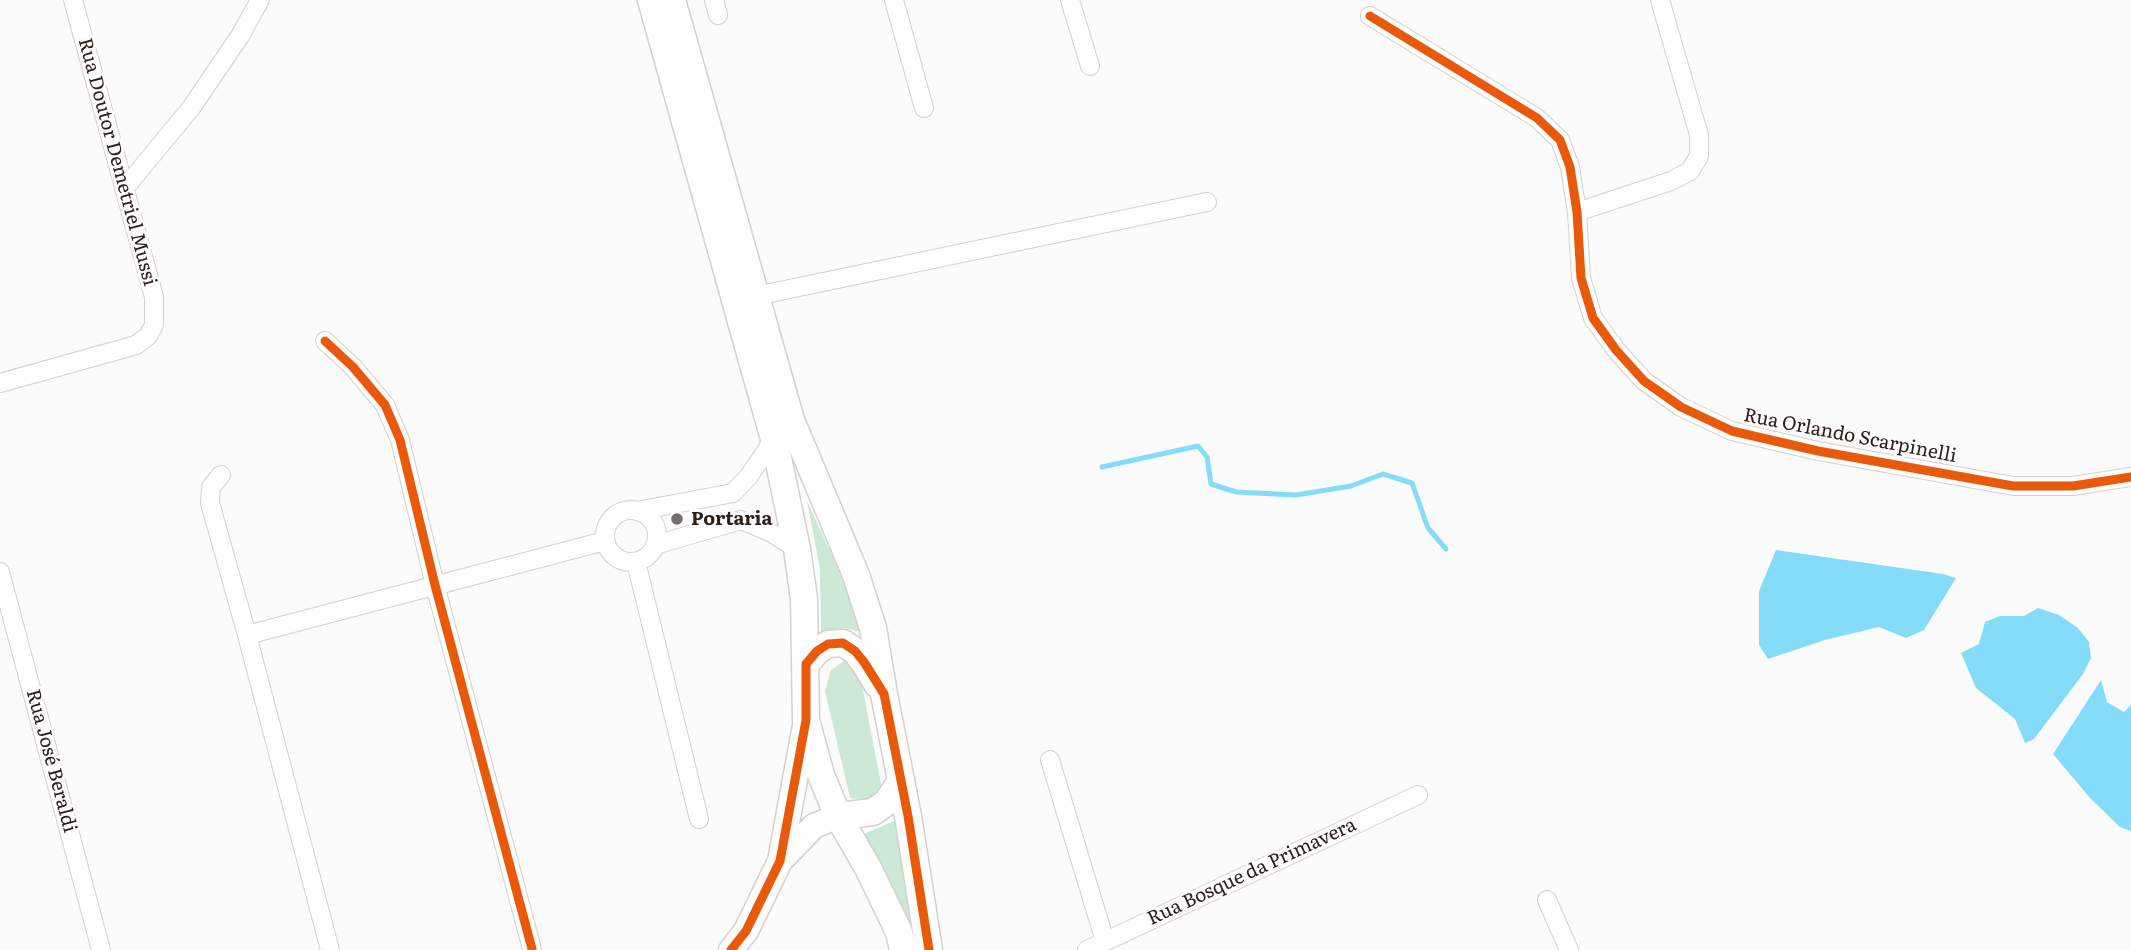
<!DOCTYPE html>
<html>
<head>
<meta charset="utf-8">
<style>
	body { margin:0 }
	canvas { display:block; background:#fbfbfb }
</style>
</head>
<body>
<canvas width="2131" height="950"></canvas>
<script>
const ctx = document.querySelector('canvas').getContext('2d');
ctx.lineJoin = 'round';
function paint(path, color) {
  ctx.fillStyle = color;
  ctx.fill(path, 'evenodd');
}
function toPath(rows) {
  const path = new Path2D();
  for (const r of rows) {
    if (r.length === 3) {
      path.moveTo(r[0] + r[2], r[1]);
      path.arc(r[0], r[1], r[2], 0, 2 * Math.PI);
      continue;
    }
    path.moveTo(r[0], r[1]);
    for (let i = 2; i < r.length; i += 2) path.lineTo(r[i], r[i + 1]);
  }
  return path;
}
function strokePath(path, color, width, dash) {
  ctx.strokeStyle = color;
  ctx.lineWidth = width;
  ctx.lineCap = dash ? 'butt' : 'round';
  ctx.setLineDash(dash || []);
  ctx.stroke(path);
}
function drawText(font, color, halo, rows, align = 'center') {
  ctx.font = font + ' Literata,serif';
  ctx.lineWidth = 6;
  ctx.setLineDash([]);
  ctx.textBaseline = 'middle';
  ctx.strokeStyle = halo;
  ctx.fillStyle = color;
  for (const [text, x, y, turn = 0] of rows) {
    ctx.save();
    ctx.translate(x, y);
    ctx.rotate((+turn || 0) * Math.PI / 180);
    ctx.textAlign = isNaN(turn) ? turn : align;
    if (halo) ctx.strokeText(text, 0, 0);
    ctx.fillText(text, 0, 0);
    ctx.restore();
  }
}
paint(toPath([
	[807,501,836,564,863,632,843,628,821,632,820,569],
	[844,661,856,666,861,680,882,789,865,800,850,798,825,691,831,670],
	[896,820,912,930,864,834]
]), '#cbe9d4');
paint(toPath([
	[1776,550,1943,574,1956,578,1924,630,1906,638,1879,627,1825,640,1768,659,1759,645,1759,591],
	[2038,608,2059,615,2078,628,2089,642,2091,658,2083,674,2034,739,2025,743,2015,719,1976,688,1961,653,1979,644,1985,622,2000,616,2024,616],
	[2101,680,2107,702,2124,712,2131,705,2131,831,2120,827,2090,798,2053,754]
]), '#84dcf9');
strokePath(toPath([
	[1102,467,1198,446,1207,457,1211,484,1236,492,1296,495,1351,486,1383,474,1412,483,1428,528,1446,549]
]), '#84dcf9', 5);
const street = toPath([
	[714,0,718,15],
	[894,0,924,108],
	[1070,0,1090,66],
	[1370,16,1537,118,1560,140,1570,167,1577,212,1581,278,1593,318,1616,350,1644,381,1681,407,1732,431,1818,451,2013,486,2073,486,2131,477],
	[124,189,191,108,240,36,260,0],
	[1577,212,1671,181,1690,171,1699,156,1699,135,1660,0],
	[756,296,1207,202],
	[325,341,353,367,385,405,400,440,435,585,532,949],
	[0,383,136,345,148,336,154,325,154,297,73,0],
	[221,475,211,487,210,503,247,635,330,950],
	[631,536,26],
	[637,511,733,493,749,476,774,439],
	[655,545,741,520,770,532,797,549],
	[636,562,699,819],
	[0,572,101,950],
	[247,635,605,541],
	[1050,760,1105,941],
	[1547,900,1569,950],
	[1087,950,1418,795]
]);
const secondary = toPath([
	[780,861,814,826,838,816],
	[731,950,746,931,780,861,806,720]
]);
const primary = toPath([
	[651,0,774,439,797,549,804,599,806,720,821,775,838,816,868,868,899,932,903,950],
	[672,0,791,420,856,575,873,628,884,694,908,816,929,950],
	[806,664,817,651,828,644,843,643,855,651,864,662,877,684],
	[838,816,873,812,887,802,901,781]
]);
strokePath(street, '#d6d0cd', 20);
strokePath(secondary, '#d6d0cd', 27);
strokePath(primary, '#d6d0cd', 29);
strokePath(street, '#fefefe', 18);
strokePath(secondary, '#fefefe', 24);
strokePath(primary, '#fefefe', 26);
strokePath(toPath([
	[1370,16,1537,118,1560,140,1570,167,1577,212,1581,278,1593,318,1616,350,1644,381,1681,407,1732,431,1818,451,2013,486,2073,486,2131,477],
	[325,341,353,367,385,405,400,440,435,585,532,949],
	[731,950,746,931,780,861,806,720,806,664,817,651,828,644,843,643,855,651,864,662,884,694,908,816,929,950]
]), '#e8590c', 9);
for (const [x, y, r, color] of [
	[677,519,7,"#746d69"]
]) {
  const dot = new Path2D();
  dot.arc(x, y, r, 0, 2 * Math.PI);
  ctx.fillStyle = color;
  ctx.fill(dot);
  strokePath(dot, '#fbfbfb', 2.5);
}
drawText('19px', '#2c211a', '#fbfbfb', [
	["Rua Doutor Demetriel Mussi",117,162,75],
	["Rua Orlando Scarpinelli",1850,436,11],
	["Rua José Beraldi",51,761,75],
	["Rua Bosque da Primavera",1252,872,-25]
]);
drawText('bold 19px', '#2c211a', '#fbfbfb', [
	["Portaria",691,519]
], 'left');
</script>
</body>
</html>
